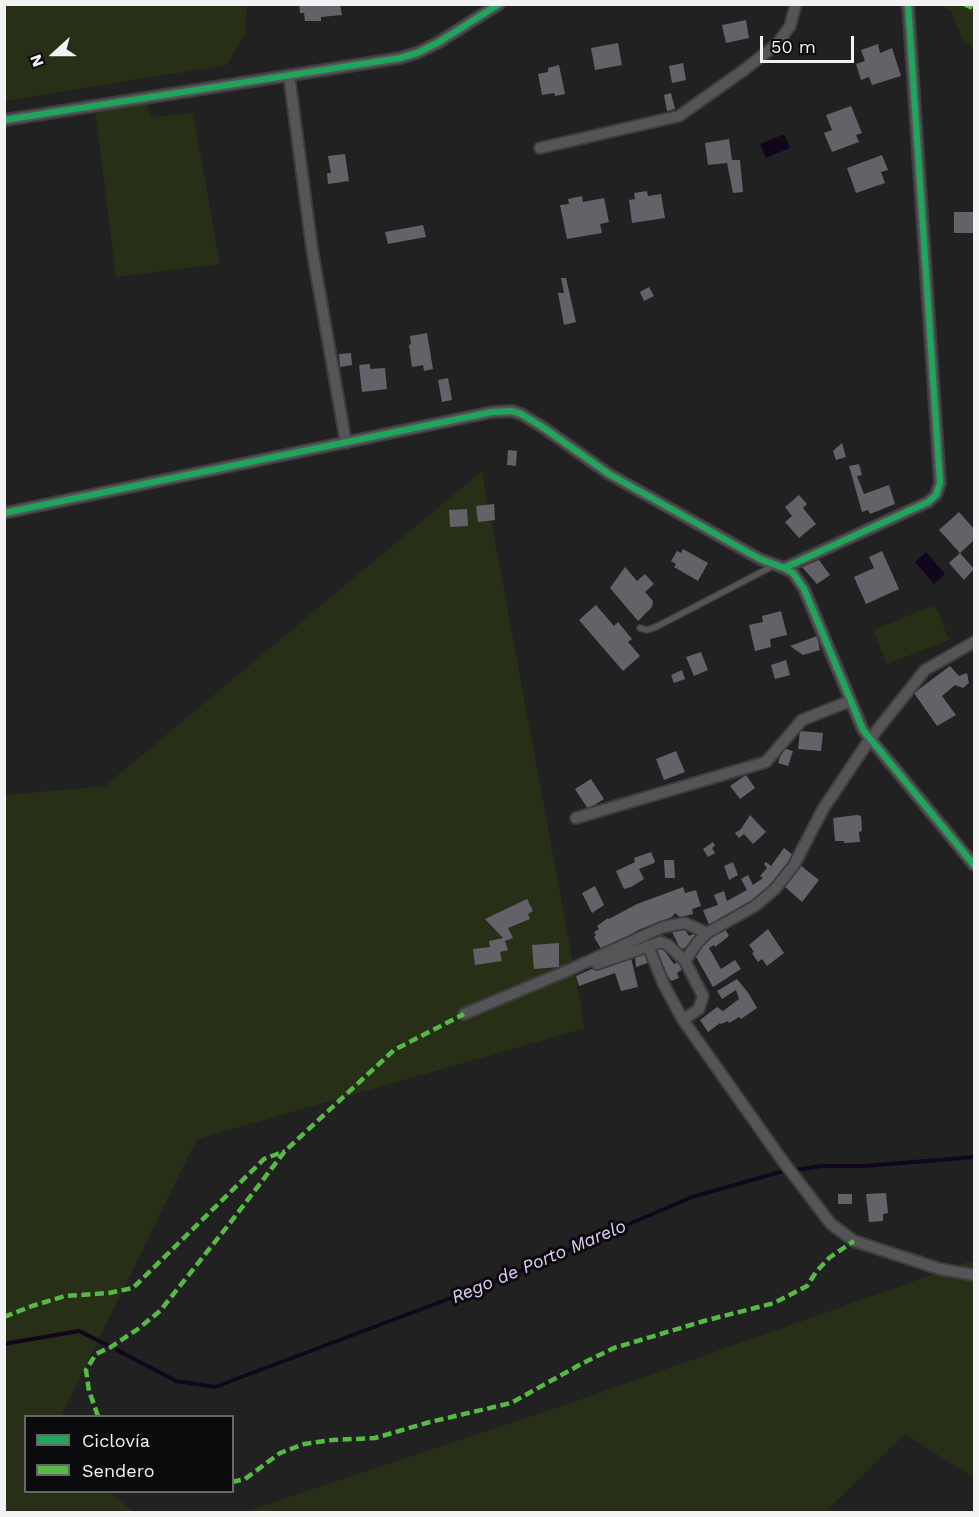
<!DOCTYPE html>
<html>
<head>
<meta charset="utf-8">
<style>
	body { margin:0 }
	#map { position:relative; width:979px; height:1517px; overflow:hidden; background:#222122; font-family:"Work Sans",sans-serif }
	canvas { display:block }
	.frame { position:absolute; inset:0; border:6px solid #f2f1f3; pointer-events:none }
	.legend { position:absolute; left:24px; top:1415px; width:210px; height:78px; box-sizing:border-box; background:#0b0a0c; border:2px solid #676668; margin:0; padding:8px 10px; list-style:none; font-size:18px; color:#f2f1f3 }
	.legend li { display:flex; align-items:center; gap:12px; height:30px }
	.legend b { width:30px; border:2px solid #676668 }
	.north { position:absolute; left:24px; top:24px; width:60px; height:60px; -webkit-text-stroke:4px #0b0a0c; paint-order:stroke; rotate:249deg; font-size:16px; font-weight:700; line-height:24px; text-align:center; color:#f2f1f3 }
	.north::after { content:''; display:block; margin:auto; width:21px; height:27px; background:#f2f1f3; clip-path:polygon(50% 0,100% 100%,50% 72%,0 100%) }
	.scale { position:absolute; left:760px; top:36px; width:94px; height:27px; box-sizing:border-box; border:3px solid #f2f1f3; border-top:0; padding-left:8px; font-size:18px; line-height:21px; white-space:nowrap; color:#f2f1f3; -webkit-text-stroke:4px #0b0a0c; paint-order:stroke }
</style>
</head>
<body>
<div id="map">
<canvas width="979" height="1517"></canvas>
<div class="frame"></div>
<ul class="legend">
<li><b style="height:8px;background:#20a55d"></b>Ciclovía</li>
<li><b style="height:8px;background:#58b947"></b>Sendero</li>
</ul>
<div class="north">N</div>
<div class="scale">50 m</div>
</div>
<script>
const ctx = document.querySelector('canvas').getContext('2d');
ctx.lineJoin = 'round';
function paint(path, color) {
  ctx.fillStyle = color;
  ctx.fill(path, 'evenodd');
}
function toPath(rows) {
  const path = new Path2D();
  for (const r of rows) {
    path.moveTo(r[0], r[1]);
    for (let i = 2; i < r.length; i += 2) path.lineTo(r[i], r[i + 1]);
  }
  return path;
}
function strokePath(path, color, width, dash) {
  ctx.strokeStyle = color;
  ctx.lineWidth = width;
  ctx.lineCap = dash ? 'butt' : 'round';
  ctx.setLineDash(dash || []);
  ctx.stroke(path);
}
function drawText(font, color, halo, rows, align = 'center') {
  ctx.font = font + ' "Work Sans",sans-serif';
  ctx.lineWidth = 6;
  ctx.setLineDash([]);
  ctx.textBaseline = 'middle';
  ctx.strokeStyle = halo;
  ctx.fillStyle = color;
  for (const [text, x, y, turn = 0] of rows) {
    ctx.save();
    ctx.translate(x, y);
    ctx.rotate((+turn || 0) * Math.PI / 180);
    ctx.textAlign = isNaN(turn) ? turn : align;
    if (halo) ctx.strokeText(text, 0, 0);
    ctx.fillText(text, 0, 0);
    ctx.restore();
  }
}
paint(toPath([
	[247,4,245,33,227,65,5,101,5,5],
	[939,5,974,5,974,49,963,41,951,11],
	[146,102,151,117,193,113,220,264,116,277,95,110],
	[482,471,585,1028,197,1139,61,1416,26,1416,26,1492,109,1492,134,1512,5,1512,5,795,105,786],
	[935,605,949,640,887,664,873,630],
	[974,1260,974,1478,905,1434,825,1512,245,1512,562,1406]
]), '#273017');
paint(toPath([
	[784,134,790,148,766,158,760,144],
	[926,552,945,574,934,584,915,562]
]), '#11061c');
strokePath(toPath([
	[4,1344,79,1331,107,1345],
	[117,1350,176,1381,215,1387,504,1278,692,1197,780,1172,822,1166,865,1166,974,1157]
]), '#11061c', 4);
paint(toPath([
	[299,4,340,4,342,15,321,17,321,21,305,21,304,13,300,13],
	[746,20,749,38,726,43,722,25],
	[618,43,622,65,595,70,591,48],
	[878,44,880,53,892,48,901,76,872,85,869,77,861,80,856,64,865,61,861,50],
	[683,63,686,80,672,83,669,66],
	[559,65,565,94,555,96,554,93,542,95,538,74,548,72,548,68],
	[671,93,675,109,667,111,664,95],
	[851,106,862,133,856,135,859,142,832,152,824,133,832,130,826,115],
	[729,139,732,160,740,160,743,192,733,193,727,163,708,165,705,143],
	[345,154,349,181,328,184,327,173,331,173,328,156],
	[882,155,888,170,881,172,885,183,856,193,847,168],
	[647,191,648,196,661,194,665,218,632,223,629,200,635,199,634,193],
	[582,196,583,202,604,198,609,222,600,224,602,233,567,239,560,205,569,204,568,199],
	[954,212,974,212,974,233,954,233],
	[423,225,426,237,388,244,385,232],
	[561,278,566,278,576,322,564,325,558,293,564,293],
	[649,287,654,296,644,301,640,292],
	[427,333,433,369,424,371,423,365,412,367,409,345,411,344,410,336],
	[351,353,352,365,340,367,339,354],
	[370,364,370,369,385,368,387,389,362,392,359,365],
	[448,378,452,400,442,402,438,380],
	[842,443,846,457,836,460,833,451],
	[508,450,517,451,516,466,507,465],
	[859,464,862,475,857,476,864,494,889,485,895,504,870,514,868,510,862,512,849,466],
	[799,495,807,504,803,508,816,524,799,538,785,522,792,516,785,507],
	[494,504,495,520,478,522,476,506],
	[467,509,468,526,450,527,449,510],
	[959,512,974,529,974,540,960,553,974,569,964,580,949,563,960,553,939,530],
	[683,549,708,563,698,581,674,567,676,564,671,561,677,551,681,553],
	[882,551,899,589,866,604,854,577,874,568,869,557],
	[819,560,830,575,817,584,802,567],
	[625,567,637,581,645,574,654,584,645,592,653,601,652,607,638,621,610,588],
	[596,605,614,626,618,622,632,639,628,642,640,656,623,671,579,620],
	[781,611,787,635,770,639,771,647,755,651,749,625,763,622,762,616],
	[817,636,820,650,803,655,790,646],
	[701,652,708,670,694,676,686,657],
	[786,660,790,675,775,679,771,665],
	[950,666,959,676,967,673,969,683,963,688,955,685,942,696,956,715,937,726,914,693],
	[682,670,685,679,674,683,671,675],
	[800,731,823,733,821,751,798,749],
	[783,748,793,751,788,766,778,763],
	[676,751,685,772,664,780,656,759],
	[746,775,755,788,740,799,730,786],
	[591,779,604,799,588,809,575,789],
	[750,815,766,832,753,844,744,834,739,838,735,833,741,829],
	[857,815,861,816,862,831,859,832,860,842,844,843,844,841,835,841,833,818],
	[713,842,715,846,712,848,715,853,708,857,703,849],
	[784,848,793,855,790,864,782,876,754,904,709,925,703,910,718,905,714,895,724,891,727,901,747,890,741,879,748,875,753,885,763,878,760,876,767,868,764,864,766,862,771,866],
	[651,852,655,861,654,863,639,869,644,879,631,887,624,889,616,871,635,862,634,858],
	[664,860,674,860,675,878,665,878],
	[733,862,738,875,729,880,724,866],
	[800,865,819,880,802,902,784,886],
	[595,886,604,905,592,913,582,893],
	[683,887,685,893,696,890,701,906,692,909,693,914,680,917,675,913,672,917,638,930,603,952,594,937,596,935,594,932,599,929,597,926,608,918,609,919,637,904],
	[527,899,533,911,528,914,530,919,508,928,513,938,505,941,508,950,500,952,502,961,475,965,473,949,490,947,489,941,503,938,485,919],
	[682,925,689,936,695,933,699,939,681,950,670,928],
	[724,927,729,936,715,947,714,945,709,948,721,969,735,960,741,969,713,987,695,955,697,948,714,932],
	[768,929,784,953,767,966,762,959,758,962,752,953,754,952,749,945],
	[559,943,559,967,534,969,532,945],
	[661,946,674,964,678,962,684,968,677,973,679,978,671,981,653,952],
	[648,953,650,962,636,967,635,957],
	[631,958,638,987,621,991,615,973,579,986,576,976,601,965],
	[737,979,749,994,757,1008,741,1019,739,1017,729,1023,728,1021,721,1024,720,1023,708,1032,700,1020,717,1007,723,1011,739,999,736,990,722,999,717,991],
	[886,1193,888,1213,883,1214,883,1221,869,1222,866,1194],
	[838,1194,852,1194,852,1204,838,1204]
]), '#656168');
const service = toPath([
	[640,628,647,630,656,627,773,566]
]);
const minor = toPath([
	[289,75,312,249,346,443],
	[4,120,400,58,417,53,439,42,499,4],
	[540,148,679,116,744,70,777,44,790,26,796,4],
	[4,513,492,412,512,411,521,414,541,426,609,474,760,559,784,568,793,573,804,589,863,730,974,865],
	[784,568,928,502,936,495,940,483,908,4],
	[576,818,766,762,802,720,850,701],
	[648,946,664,985,683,1020,782,1160,831,1224,854,1241,940,1269,974,1275],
	[597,964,661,942,668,945,685,961],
	[464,1014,569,970,663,927,685,923,707,933],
	[683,1020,699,1009,703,996,685,961,697,943,707,933,755,906,775,889,794,865,823,809,870,739,925,670,974,642]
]);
strokePath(service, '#3d3d3e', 8);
strokePath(minor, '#3d3d3e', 14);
strokePath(service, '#555456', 5);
strokePath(minor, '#555456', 10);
strokePath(toPath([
	[964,4,974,9],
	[4,1317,32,1306,65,1296,109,1293,133,1288,264,1159,285,1151],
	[98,1416,89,1391,86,1370,96,1354,111,1347,138,1329,160,1311,230,1223,285,1151,394,1050,464,1014],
	[232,1482,245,1479,280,1453,304,1444,332,1440,375,1438,430,1422,511,1403,583,1363,614,1348,704,1321,774,1303,807,1286,816,1272,829,1258,854,1241]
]), '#58b947', 4.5, [9, 4.5]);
strokePath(toPath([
	[4,120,400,58,417,53,439,42,499,4],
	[4,513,492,412,512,411,521,414,541,426,609,474,760,559,784,568,793,573,804,589,863,730,974,865],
	[784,568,928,502,936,495,940,483,908,4]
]), '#20a55d', 6);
drawText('italic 18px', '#e2ccfc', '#0b0a0c', [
	["Rego de Porto Marelo",539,1262,-23]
]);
</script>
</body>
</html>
